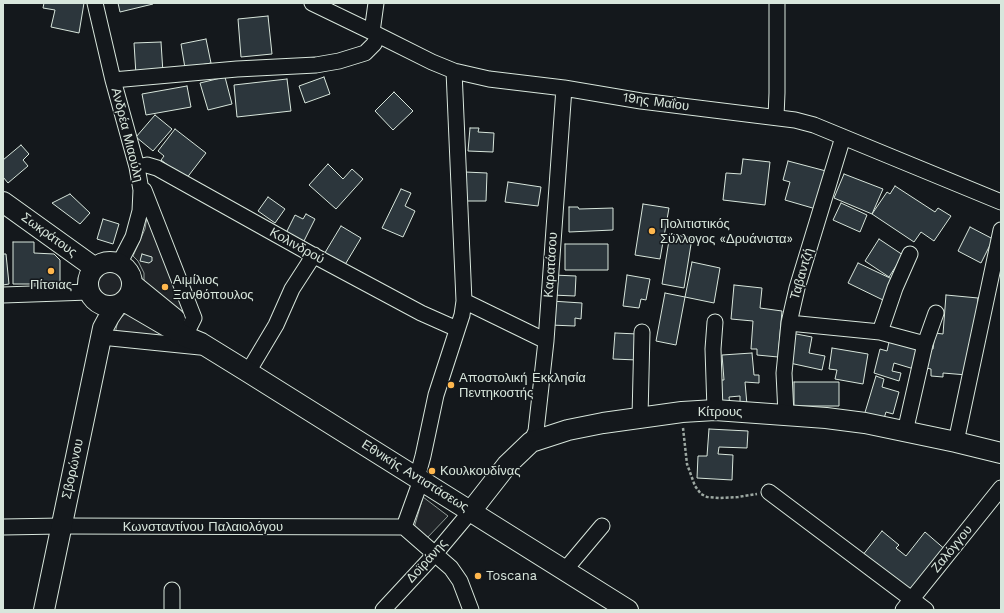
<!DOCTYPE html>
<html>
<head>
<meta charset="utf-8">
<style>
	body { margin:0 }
	#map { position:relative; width:1004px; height:613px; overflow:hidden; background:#14181c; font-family:"Work Sans",sans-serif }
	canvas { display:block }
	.frame { position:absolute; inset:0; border:4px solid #d8e6dc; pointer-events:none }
</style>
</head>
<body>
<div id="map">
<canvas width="1004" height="613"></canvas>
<div class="frame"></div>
</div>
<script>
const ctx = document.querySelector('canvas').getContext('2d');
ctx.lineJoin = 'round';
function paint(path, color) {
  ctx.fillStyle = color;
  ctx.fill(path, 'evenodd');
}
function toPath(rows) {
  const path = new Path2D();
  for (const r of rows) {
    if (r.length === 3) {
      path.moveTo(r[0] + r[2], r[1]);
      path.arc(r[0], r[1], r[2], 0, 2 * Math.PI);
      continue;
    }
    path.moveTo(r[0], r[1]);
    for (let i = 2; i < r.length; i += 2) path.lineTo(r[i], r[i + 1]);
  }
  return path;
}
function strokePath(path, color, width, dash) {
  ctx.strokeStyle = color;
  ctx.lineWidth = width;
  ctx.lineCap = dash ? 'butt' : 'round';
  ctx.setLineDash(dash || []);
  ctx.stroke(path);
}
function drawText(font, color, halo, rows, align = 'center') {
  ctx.font = font + ' "Work Sans",sans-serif';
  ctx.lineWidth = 3;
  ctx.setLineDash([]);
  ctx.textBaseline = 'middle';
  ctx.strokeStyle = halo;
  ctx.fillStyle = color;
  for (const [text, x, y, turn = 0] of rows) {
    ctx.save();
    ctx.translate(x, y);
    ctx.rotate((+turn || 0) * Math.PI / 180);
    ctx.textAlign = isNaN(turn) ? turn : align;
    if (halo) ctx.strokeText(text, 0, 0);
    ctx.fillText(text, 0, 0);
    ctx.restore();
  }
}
const green = toPath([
	[148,211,188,322,144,283,144,273,138,261,133,256,145,229,148,211],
	[109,284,14],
	[126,313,191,343,115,334,118,320,126,313],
	[423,497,448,516,427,538,414,528,423,497]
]);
paint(green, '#202428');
strokePath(green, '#939e99', 1);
const building = toPath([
	[44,3,84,3,79,33,51,27,55,10,43,8,44,3],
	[118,3,152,3,153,4,120,12,118,3],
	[268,16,272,54,241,57,238,19,268,16],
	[206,39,211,63,185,68,181,44,206,39],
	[161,42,163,73,136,75,134,43,161,42],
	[225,77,232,104,208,110,200,83,225,77],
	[324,77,330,94,305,103,299,86,324,77],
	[287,79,291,111,237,117,234,85,287,79],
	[187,86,191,107,146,115,142,94,187,86],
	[394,92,413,111,393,130,375,111,394,92],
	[155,115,172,129,153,151,136,137,155,115],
	[470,128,479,128,478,132,494,133,493,152,468,151,470,128],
	[175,129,206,153,186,179,161,160,164,156,158,151,175,129],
	[21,145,29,154,23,160,28,166,8,183,3,177,3,160,21,145],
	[743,159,770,162,765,205,723,200,726,173,741,174,743,159],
	[788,161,826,171,816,209,785,200,790,182,783,180,788,161],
	[328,164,343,179,352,169,363,179,336,209,309,185,328,164],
	[465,172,487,173,486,201,465,201,465,172],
	[844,174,883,189,872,214,834,198,844,174],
	[508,182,541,187,538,206,505,202,508,182],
	[895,186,935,212,938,208,951,216,934,241,921,232,914,242,872,214,887,192,890,194,895,186],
	[401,189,411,193,405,206,415,211,403,237,382,228,401,189],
	[70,194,90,213,80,224,52,203,70,194],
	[268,197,285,209,275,223,258,211,268,197],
	[841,203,867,215,860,232,833,220,841,203],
	[643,204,669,208,660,259,635,255,643,204],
	[569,207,578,207,579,209,613,208,613,230,569,232,569,207],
	[306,214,315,219,303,243,285,235,295,215,303,219,306,214],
	[103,219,119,224,113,244,97,239,103,219],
	[341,226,361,238,343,268,323,256,341,226],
	[970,227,993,239,981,263,958,251,970,227],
	[670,234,692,238,684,288,662,284,670,234],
	[879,239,903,255,889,277,865,261,879,239],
	[13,242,34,242,34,253,54,254,60,260,60,284,13,284,13,242],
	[565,244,608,244,608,270,565,270,565,244],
	[3,254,6,254,9,284,3,285,3,254],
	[142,254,152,257,152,261,149,263,140,261,142,254],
	[692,262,720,268,714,303,685,297,692,262],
	[858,263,892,279,883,300,848,283,858,263],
	[553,275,576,276,575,296,552,295,553,275],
	[627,275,650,279,646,300,641,299,639,308,623,306,627,275],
	[734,285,762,288,760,308,782,311,778,357,757,355,757,349,751,349,753,321,731,319,734,285],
	[665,293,685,297,676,345,656,341,665,293],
	[946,295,978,298,975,342,967,375,943,373,943,377,931,376,931,369,926,368,927,349,933,349,935,333,943,334,946,295],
	[551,301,582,303,581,319,575,318,575,326,550,325,551,301],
	[615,333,638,334,637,360,613,359,615,333],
	[791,333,812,337,809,353,825,356,822,370,785,362,791,333],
	[889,342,920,350,914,369,894,363,892,371,901,373,899,381,874,373,880,349,887,351,889,342],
	[832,348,868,354,863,384,835,379,837,370,829,369,832,348],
	[752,353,754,375,759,375,759,383,745,382,747,405,740,405,740,396,729,397,730,406,720,406,719,380,724,380,722,355,752,353],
	[876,376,884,379,882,387,899,392,893,414,886,412,882,425,863,419,876,376],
	[794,382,839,382,839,406,794,406,794,382],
	[709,429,748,431,747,448,719,447,718,454,733,455,732,480,697,478,698,456,707,456,709,429],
	[882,531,899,545,896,548,906,556,925,532,947,551,909,596,862,556,882,531]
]);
paint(building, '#2c363c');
strokePath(building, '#d8e6dc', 1);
const minor = toPath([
	[95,3,113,80,137,167,141,190,140,211,133,237,119,264],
	[312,3,372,32,432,62,454,71,489,79,564,88,641,101,795,120,814,125,1001,202],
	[372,32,376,3],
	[113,80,237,69,316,65,339,61,365,53,374,44,378,35],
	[776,117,777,93,777,3],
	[137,167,147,165,157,168,311,254,421,313,457,329],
	[144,190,194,318,188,330],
	[3,295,89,292],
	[464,301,546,341],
	[715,322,713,349,715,410],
	[789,323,880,332,925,344],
	[880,332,895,288,910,254],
	[101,337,200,347],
	[248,372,276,325,292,289,314,255],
	[786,414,784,373,789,323,797,288,843,137],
	[640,417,642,332],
	[905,432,925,344,936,313],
	[531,442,536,431,546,341,564,88],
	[956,442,1001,230],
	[417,478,423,456,436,395,462,315,464,301,454,71],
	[421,480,404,527,451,568,460,581,471,610],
	[769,492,926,610],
	[3,527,61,526,404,527],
	[565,570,602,526],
	[172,610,172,590],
	[383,610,435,554,471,511],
	[903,610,1001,488]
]);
const major = toPath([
	[3,202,95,268],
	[110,284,22],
	[132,284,175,319],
	[124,301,184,336,201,343,248,372,628,610],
	[471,511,507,465,531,442,568,430,603,423,682,412,715,410,826,418,865,423,956,442,1001,453],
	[44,610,103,328,109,317,117,305]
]);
strokePath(minor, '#d8e6dc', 17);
strokePath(major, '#d8e6dc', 22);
strokePath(toPath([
	[683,428,687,464,695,486,701,494,707,497,720,498,738,497,757,494]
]), '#9da8a2', 2.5, [3, 2]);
strokePath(minor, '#14181c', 15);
strokePath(major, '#14181c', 20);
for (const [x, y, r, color] of [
	[652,231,4,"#ffb74d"],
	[51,271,4,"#ffb74d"],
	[165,287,4,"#ffb74d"],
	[451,385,4,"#ffb74d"],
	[432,471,4,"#ffb74d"],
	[478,576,4,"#ffb74d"]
]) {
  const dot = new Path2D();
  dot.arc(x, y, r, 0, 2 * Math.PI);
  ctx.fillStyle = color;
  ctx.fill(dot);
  strokePath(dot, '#14181c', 1.5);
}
drawText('13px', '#d8e6dc', '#14181c', [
	["19ης Μαΐου",656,102,8],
	["Ανδρέα Μιαούλη",127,135,76],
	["Σωκράτους",49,235,36],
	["Κολινδρού",297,246,29],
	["Καρατάσου",551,265,-86],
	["Ταβαντζή",802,274,-74],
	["Κίτρους",720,412],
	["Σβορώνου",73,469,-78],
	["Εθνικής Αντιστάσεως",415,476,32],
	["Κωνσταντίνου Παλαιολόγου",203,527],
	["Ζαλόγγου",952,549,-51],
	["Δοϊράνης",427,561,-48]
]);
drawText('13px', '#d8e6dc', '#14181c', [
	["Πολιτιστικός",660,224],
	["Σύλλογος «Δρυάνιστα»",660,239],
	["Αιμίλιος",173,280],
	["Ξανθόπουλος",173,295],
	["Πίτσιας",51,285,"center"],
	["Αποστολική Εκκλησία",459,378],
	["Πεντηκοστής",459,393],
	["Κουλκουδίνας",440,471],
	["Toscana",486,576]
], 'left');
</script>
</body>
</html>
